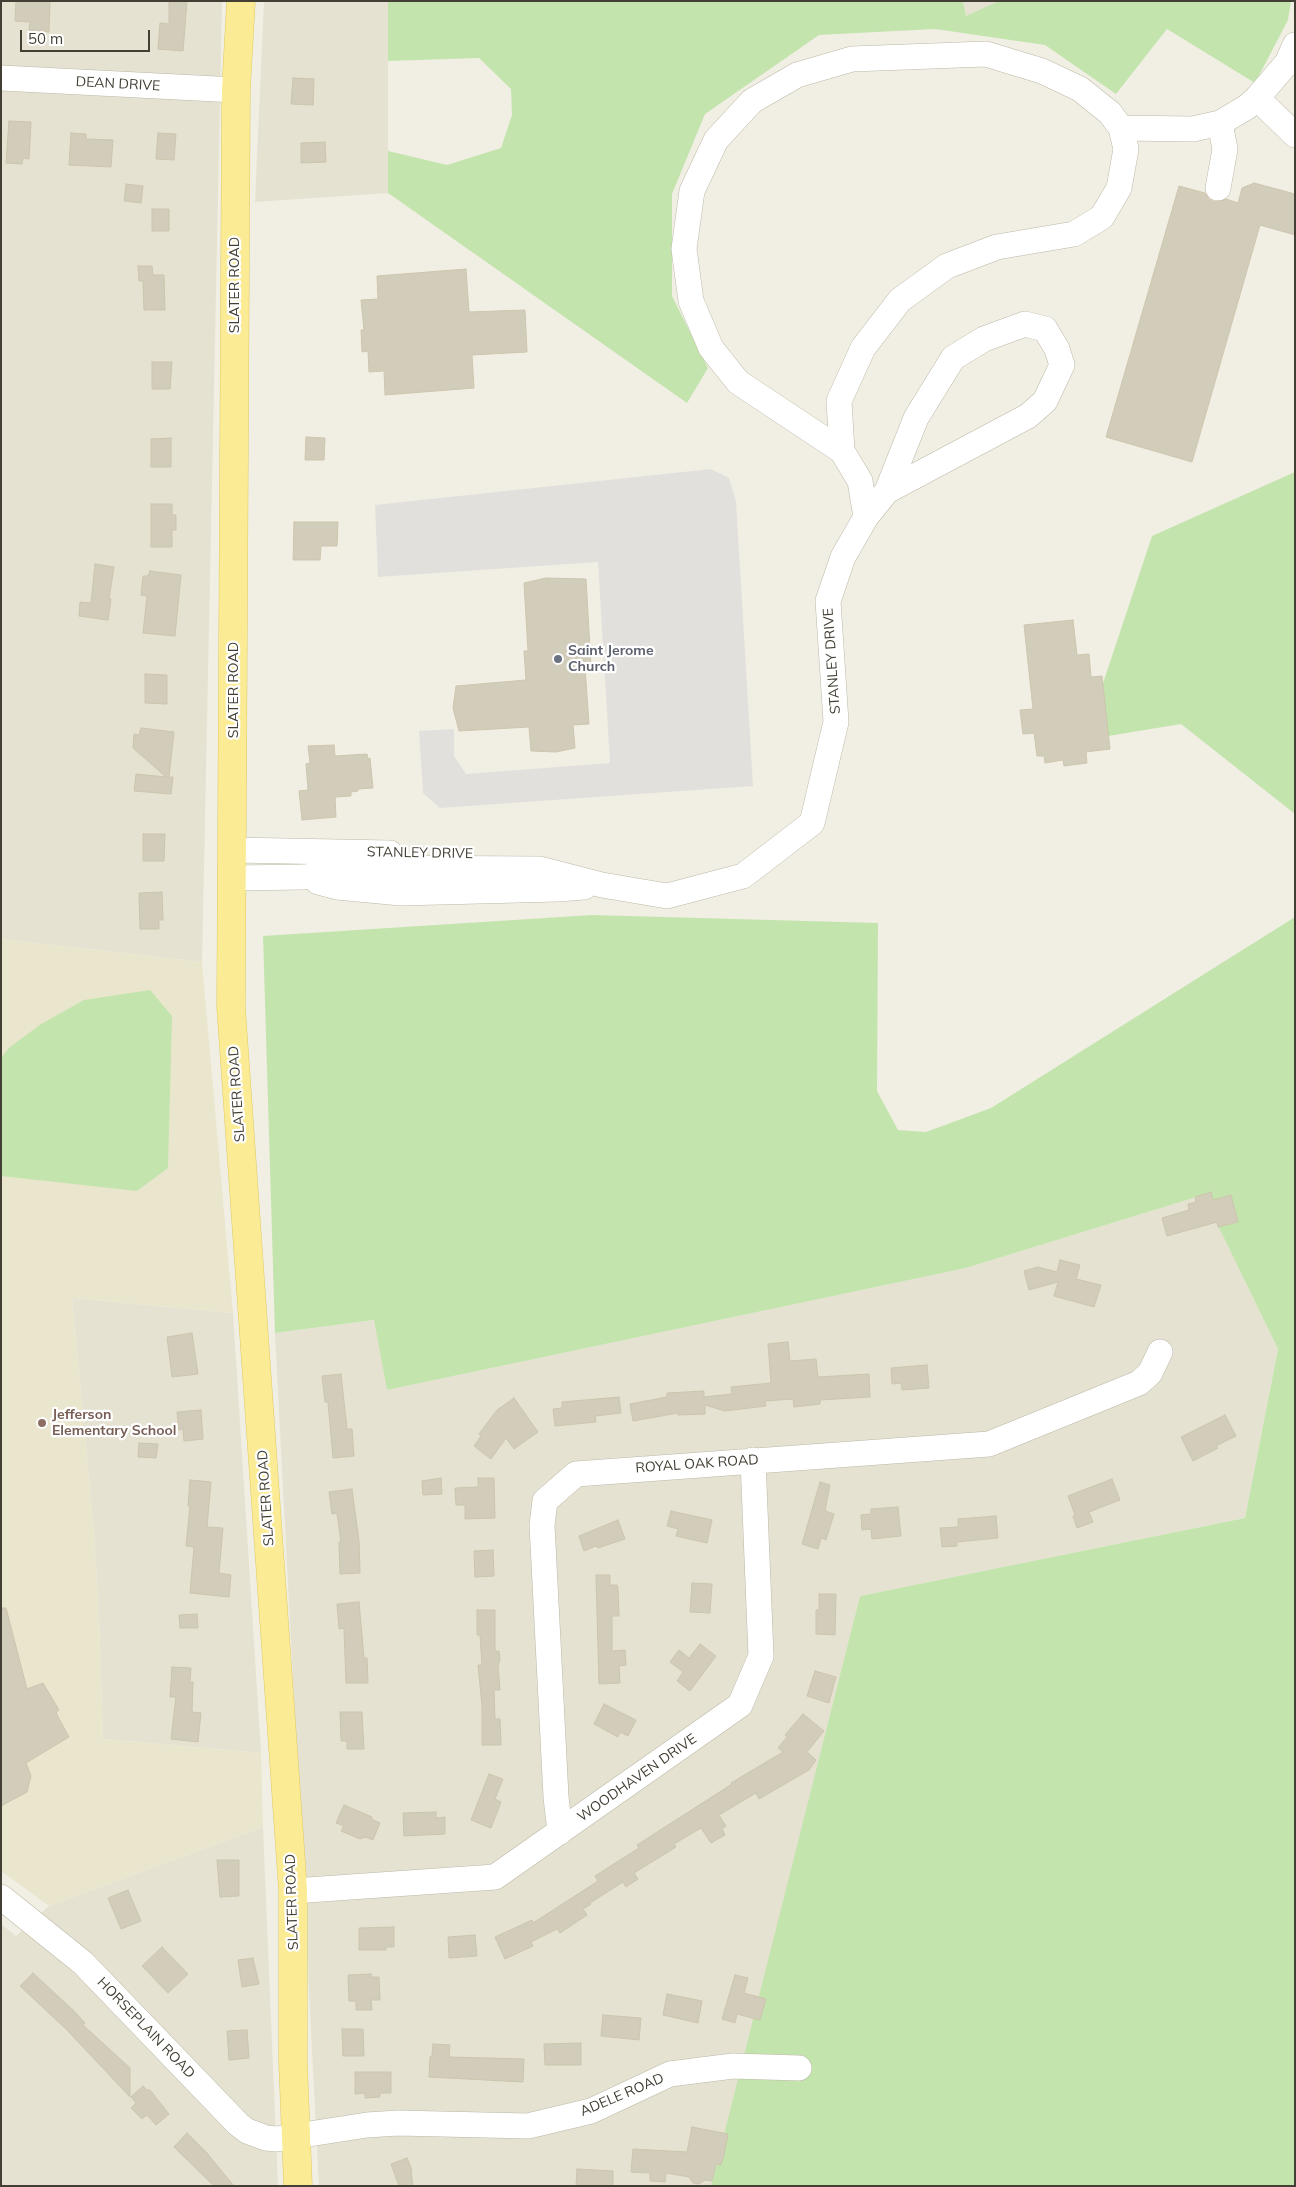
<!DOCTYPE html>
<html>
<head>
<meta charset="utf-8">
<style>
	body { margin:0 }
	#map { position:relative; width:1296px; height:2187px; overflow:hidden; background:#f1efe4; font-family:Mulish,sans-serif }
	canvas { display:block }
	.frame { position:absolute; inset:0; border:2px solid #433f34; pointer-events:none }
	.scale { position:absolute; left:20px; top:30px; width:130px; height:22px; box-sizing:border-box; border:2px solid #433f34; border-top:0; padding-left:6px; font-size:15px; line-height:18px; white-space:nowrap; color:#433f34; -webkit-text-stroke:4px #fff; paint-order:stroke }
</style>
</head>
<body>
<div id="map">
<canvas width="1296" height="2187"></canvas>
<div class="frame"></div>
<div class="scale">50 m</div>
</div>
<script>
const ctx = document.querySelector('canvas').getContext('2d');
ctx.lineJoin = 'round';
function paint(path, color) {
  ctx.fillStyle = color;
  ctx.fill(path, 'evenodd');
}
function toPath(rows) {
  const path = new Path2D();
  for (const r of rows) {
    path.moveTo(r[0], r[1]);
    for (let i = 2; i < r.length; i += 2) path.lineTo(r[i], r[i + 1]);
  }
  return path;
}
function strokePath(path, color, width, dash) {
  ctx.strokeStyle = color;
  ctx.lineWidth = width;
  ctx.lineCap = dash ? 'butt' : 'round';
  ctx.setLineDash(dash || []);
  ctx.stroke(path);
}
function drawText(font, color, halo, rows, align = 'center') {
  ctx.font = font + ' Mulish,sans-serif';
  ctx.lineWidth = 4.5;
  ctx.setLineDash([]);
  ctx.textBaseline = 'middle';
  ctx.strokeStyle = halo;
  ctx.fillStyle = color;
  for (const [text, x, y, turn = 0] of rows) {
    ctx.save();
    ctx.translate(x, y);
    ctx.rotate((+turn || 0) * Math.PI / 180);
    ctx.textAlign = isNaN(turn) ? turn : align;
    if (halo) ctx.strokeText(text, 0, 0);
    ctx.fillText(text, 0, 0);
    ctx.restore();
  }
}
paint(toPath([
	[1,1,222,1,202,962,1,939],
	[264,1,388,1,388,193,255,202],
	[963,1,999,1,966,17],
	[1203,1195,1278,1349,1245,1518,860,1596,712,2186,319,2186,275,1333,375,1320,387,1390,966,1268],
	[72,1298,233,1313,261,1753,103,1739,99,1617,94,1532],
	[263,1827,278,2186,1,2186,1,1924,16,1936,49,1906]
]), '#e5e2d2');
paint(toPath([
	[1,939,202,962,233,1313,72,1298,94,1532,99,1617,103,1739,261,1753,263,1827,49,1906,1,1871]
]), '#eae6ce');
paint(toPath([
	[388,1,963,1,966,16,999,1,1291,1,1288,20,1255,83,1167,29,1116,94,1045,45,935,29,819,35,705,114,672,194,672,296,708,368,687,403,388,193,388,151,447,165,501,148,512,115,511,89,479,58,388,61],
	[1295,472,1295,814,1181,724,1084,740,1152,536],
	[592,915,878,923,877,1091,898,1130,926,1132,991,1108,1295,917,1295,2186,711,2186,860,1596,1245,1518,1278,1349,1203,1195,966,1268,387,1390,374,1320,275,1333,263,936],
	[150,990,172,1016,168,1168,137,1191,1,1176,1,1058,9,1048,41,1024,84,1000]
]), '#c4e4ae');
paint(toPath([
	[711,469,729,478,736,501,753,786,440,808,423,793,419,731,454,729,454,756,466,774,610,763,598,562,378,577,375,505]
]), '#e2e0dc');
const building = toPath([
	[16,1,50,1,49,32,29,30,30,22,15,21,16,1],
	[169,1,187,1,183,51,158,49,160,23,169,24,169,1],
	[293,78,314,79,313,105,291,104,293,78],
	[9,121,31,122,29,159,23,158,22,164,6,163,9,121],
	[71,133,86,134,86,139,113,140,111,167,69,165,71,133],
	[158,133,176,134,174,160,156,159,158,133],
	[325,142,326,162,301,163,301,143,325,142],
	[1254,183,1295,194,1295,235,1260,225,1192,462,1106,437,1179,186,1205,193,1209,199,1215,202,1226,199,1238,203,1242,188,1254,183],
	[126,184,143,186,141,203,124,201,126,184],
	[152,209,169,209,169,231,152,231,152,209],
	[138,266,152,266,153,275,164,275,165,310,144,310,143,281,139,281,138,266],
	[466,269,469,312,525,310,527,352,472,355,474,388,385,395,384,371,369,372,368,351,362,352,361,330,364,330,361,300,378,299,377,276,466,269],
	[152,362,172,362,170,389,152,389,152,362],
	[306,437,325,438,324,460,305,460,306,437],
	[171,438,171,467,151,467,151,439,171,438],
	[151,504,172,504,172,515,176,515,176,530,172,530,172,547,151,547,151,504],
	[294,522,338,522,337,546,321,546,320,560,293,560,294,522],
	[95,564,114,567,109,599,111,599,108,620,79,616,80,602,91,603,95,564],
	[150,571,181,575,175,636,143,633,147,596,141,595,143,576,148,576,150,571],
	[546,578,586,579,591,666,585,667,589,724,573,725,575,748,556,752,531,751,529,727,459,731,453,708,456,686,526,680,524,651,528,651,524,583,546,578],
	[1073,620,1077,655,1089,654,1091,677,1102,676,1110,749,1086,752,1087,763,1064,766,1063,760,1045,763,1044,756,1037,756,1034,733,1023,734,1020,710,1033,709,1024,625,1073,620],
	[145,674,167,675,167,704,145,703,145,674],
	[141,728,174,732,169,777,173,777,171,794,134,791,136,774,166,777,133,748,134,734,139,735,141,728],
	[334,745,335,756,367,754,368,759,370,758,373,788,358,789,358,791,351,792,351,796,335,797,336,817,302,820,299,791,308,790,306,764,310,763,308,746,334,745],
	[143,834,165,834,164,861,143,861,143,834],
	[162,892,163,920,159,920,159,929,140,929,139,893,162,892],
	[1211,1192,1213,1200,1231,1195,1238,1222,1218,1227,1217,1222,1167,1236,1162,1218,1189,1210,1188,1204,1196,1202,1195,1197,1211,1192],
	[1060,1260,1080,1265,1076,1279,1101,1285,1094,1307,1054,1296,1058,1282,1029,1290,1024,1271,1038,1267,1057,1272,1060,1260],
	[192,1333,198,1374,172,1377,167,1337,192,1333],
	[788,1342,790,1361,816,1359,818,1377,869,1374,870,1397,820,1400,820,1404,794,1407,793,1399,765,1401,766,1406,725,1411,705,1405,705,1414,678,1415,678,1413,633,1421,630,1404,667,1397,667,1393,704,1391,704,1397,732,1394,731,1387,771,1383,768,1344,788,1342],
	[927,1365,929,1388,902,1390,901,1383,892,1384,891,1368,927,1365],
	[341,1374,347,1429,352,1429,354,1456,333,1458,328,1402,325,1402,322,1376,341,1374],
	[619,1397,621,1413,595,1416,596,1422,555,1426,553,1409,562,1408,562,1402,619,1397],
	[514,1398,538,1432,514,1449,506,1438,491,1459,474,1446,481,1436,479,1434,497,1410,514,1398],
	[201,1410,203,1439,184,1441,183,1429,179,1430,177,1412,201,1410],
	[1225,1415,1236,1436,1216,1446,1218,1448,1193,1461,1181,1437,1225,1415],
	[139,1443,158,1444,156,1458,138,1457,139,1443],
	[441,1478,442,1494,423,1495,422,1481,441,1478],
	[478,1478,494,1478,495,1518,465,1519,465,1505,456,1505,455,1488,478,1487,478,1478],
	[1112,1479,1120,1500,1089,1512,1093,1522,1077,1528,1073,1516,1075,1515,1068,1496,1112,1479],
	[190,1480,211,1482,207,1527,223,1528,219,1573,231,1575,229,1597,190,1593,194,1547,186,1546,190,1506,188,1506,190,1480],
	[820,1482,830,1485,825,1511,834,1514,826,1540,821,1538,818,1549,802,1544,820,1482],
	[352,1489,359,1541,360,1573,340,1574,339,1542,341,1542,337,1513,332,1514,329,1492,352,1489],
	[898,1507,901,1536,872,1539,871,1529,862,1530,861,1515,871,1514,871,1509,898,1507],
	[671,1511,712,1520,707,1543,676,1536,678,1529,667,1526,671,1511],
	[996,1516,998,1538,957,1542,957,1546,942,1547,940,1528,958,1527,958,1519,996,1516],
	[618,1520,625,1539,598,1548,596,1546,584,1551,579,1536,618,1520],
	[493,1550,494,1576,475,1577,474,1551,493,1550],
	[596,1575,610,1575,610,1585,617,1585,618,1588,619,1616,612,1616,612,1651,625,1650,626,1665,619,1666,620,1683,599,1684,596,1575],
	[692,1583,712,1584,710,1613,690,1612,692,1583],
	[819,1594,836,1594,835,1635,816,1634,816,1610,819,1610,819,1594],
	[359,1602,364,1658,367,1658,368,1683,346,1683,344,1628,339,1629,337,1604,359,1602],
	[1,1608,6,1608,27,1689,43,1683,59,1710,56,1713,69,1737,26,1763,31,1776,27,1792,1,1806,1,1608],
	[477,1610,495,1610,495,1651,499,1651,500,1660,498,1665,500,1690,494,1690,495,1719,500,1719,501,1745,482,1745,482,1706,478,1665,482,1665,480,1635,477,1635,477,1610],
	[197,1614,198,1628,180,1628,179,1615,197,1614],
	[700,1644,716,1656,690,1691,677,1681,683,1672,670,1662,679,1650,689,1658,700,1644],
	[172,1667,191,1668,190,1682,193,1682,192,1712,201,1713,198,1742,171,1739,176,1697,170,1697,172,1667],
	[815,1671,836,1677,829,1703,807,1696,815,1671],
	[604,1704,636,1720,628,1736,620,1732,618,1737,594,1724,604,1704],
	[340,1712,362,1712,364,1749,347,1749,347,1741,341,1741,340,1712],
	[803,1714,824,1731,807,1752,816,1760,809,1770,759,1799,756,1793,719,1815,726,1826,722,1829,725,1835,711,1843,701,1828,674,1844,676,1847,634,1873,638,1879,626,1887,623,1882,590,1903,591,1904,583,1909,587,1915,560,1933,557,1929,531,1942,533,1946,505,1959,495,1937,532,1920,533,1923,598,1881,595,1876,639,1848,637,1845,732,1784,731,1783,783,1752,778,1748,787,1737,785,1735,803,1714],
	[489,1774,503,1779,495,1799,501,1802,491,1828,471,1820,489,1774],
	[344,1805,372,1817,371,1819,380,1823,373,1840,365,1837,360,1839,341,1831,344,1826,336,1823,344,1805],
	[436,1812,436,1818,445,1817,445,1834,404,1836,403,1813,436,1812],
	[217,1860,239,1860,239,1896,220,1897,217,1860],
	[128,1890,141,1921,121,1929,108,1898,128,1890],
	[394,1927,394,1947,386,1947,386,1950,359,1950,359,1928,394,1927],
	[475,1935,477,1956,449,1958,448,1937,475,1935],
	[162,1947,188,1974,168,1993,142,1966,162,1947],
	[253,1958,259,1984,242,1987,238,1960,253,1958],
	[33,1973,73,2010,85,2023,83,2025,130,2068,130,2097,66,2029,20,1986,33,1973],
	[371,1974,371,1977,379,1977,380,2000,371,2000,372,2010,356,2010,356,2001,349,2001,348,1975,371,1974],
	[735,1975,748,1978,744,1993,766,1999,760,2020,737,2014,735,2023,722,2019,735,1975],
	[667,1994,702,2001,698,2023,663,2015,667,1994],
	[603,2015,641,2018,639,2040,601,2036,603,2015],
	[342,2029,363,2029,364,2056,343,2056,342,2029],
	[247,2030,249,2058,229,2060,227,2031,247,2030],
	[581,2043,581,2065,545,2065,544,2044,581,2043],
	[433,2044,450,2045,449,2057,524,2059,523,2082,429,2077,430,2057,432,2056,433,2044],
	[355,2072,391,2072,391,2093,380,2093,380,2097,365,2098,365,2093,355,2094,355,2072],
	[143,2086,147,2090,150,2090,169,2114,156,2125,147,2115,142,2119,131,2108,136,2103,131,2097,143,2086],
	[692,2127,728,2134,724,2155,721,2165,716,2164,712,2181,705,2180,699,2184,693,2183,689,2177,666,2173,665,2182,650,2181,650,2173,631,2172,633,2149,687,2152,692,2127],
	[187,2133,206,2152,234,2186,214,2186,174,2147,187,2133],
	[407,2158,412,2170,411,2172,413,2186,399,2186,391,2164,407,2158],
	[577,2169,613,2171,613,2186,576,2186,577,2169]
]);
paint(building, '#d2ccba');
strokePath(building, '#cdc5ad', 1);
const minor = toPath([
	[1,78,236,90],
	[1257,98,1295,135],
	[1121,128,1193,129,1220,123,1247,107,1257,98,1287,63,1295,45],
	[1218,188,1225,149,1220,123],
	[842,451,839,401,863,348,900,300,947,266,997,247,1074,234,1102,217,1119,188,1126,149,1121,128,1110,113,1080,89,1042,71,986,54,852,59,797,75,752,101,716,140,692,191,684,249,691,301,711,348,738,382,842,451,860,481,866,517],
	[233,850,390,853],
	[233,878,304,877,367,868,540,869,602,885,667,896,743,876,812,823,836,722,828,601,843,557,866,517,887,491,1028,416,1045,401,1062,365,1057,349,1045,329,1025,324,984,339,953,358,916,418,887,491],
	[318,882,337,887,401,893,558,889,584,887],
	[560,1832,556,1797,542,1525,545,1501,576,1474,989,1444,1139,1383,1150,1373,1160,1352],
	[293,1891,495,1877,740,1705,761,1656,753,1460],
	[1,1897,83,1963,238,2124,247,2131,266,2138,277,2139,367,2125,398,2123,528,2126,591,2111,670,2074,733,2066,799,2068]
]);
const major = toPath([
	[241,1,236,90,231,1007,293,1891,293,2062,298,2186]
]);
strokePath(minor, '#bcb8a7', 26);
strokePath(major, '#deca65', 29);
strokePath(minor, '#fff', 25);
strokePath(major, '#faeb94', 28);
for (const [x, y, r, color] of [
	[558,659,5,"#6b7280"],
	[42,1423,5,"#8d6e63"]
]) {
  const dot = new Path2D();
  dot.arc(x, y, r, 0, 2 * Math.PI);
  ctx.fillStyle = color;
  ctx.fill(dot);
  strokePath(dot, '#fff', 2);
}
drawText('14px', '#433f34', '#fff', [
	["DEAN DRIVE",118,84,3],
	["SLATER ROAD",235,285,-90],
	["STANLEY DRIVE",832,661,-94],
	["SLATER ROAD",234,690,-90],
	["STANLEY DRIVE",420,853,1],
	["SLATER ROAD",237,1094,-94],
	["ROYAL OAK ROAD",697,1464,-4],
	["SLATER ROAD",266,1498,-94],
	["WOODHAVEN DRIVE",637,1778,-35],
	["SLATER ROAD",292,1902,-92],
	["HORSEPLAIN ROAD",146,2028,46],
	["ADELE ROAD",622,2095,-23]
]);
drawText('bold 14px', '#5b616d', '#fff', [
	["Saint Jerome",568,651],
	["Church",568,667]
], 'left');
drawText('bold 14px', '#785e54', '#fff', [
	["Jefferson",52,1415],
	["Elementary School",52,1431]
], 'left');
</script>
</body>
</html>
